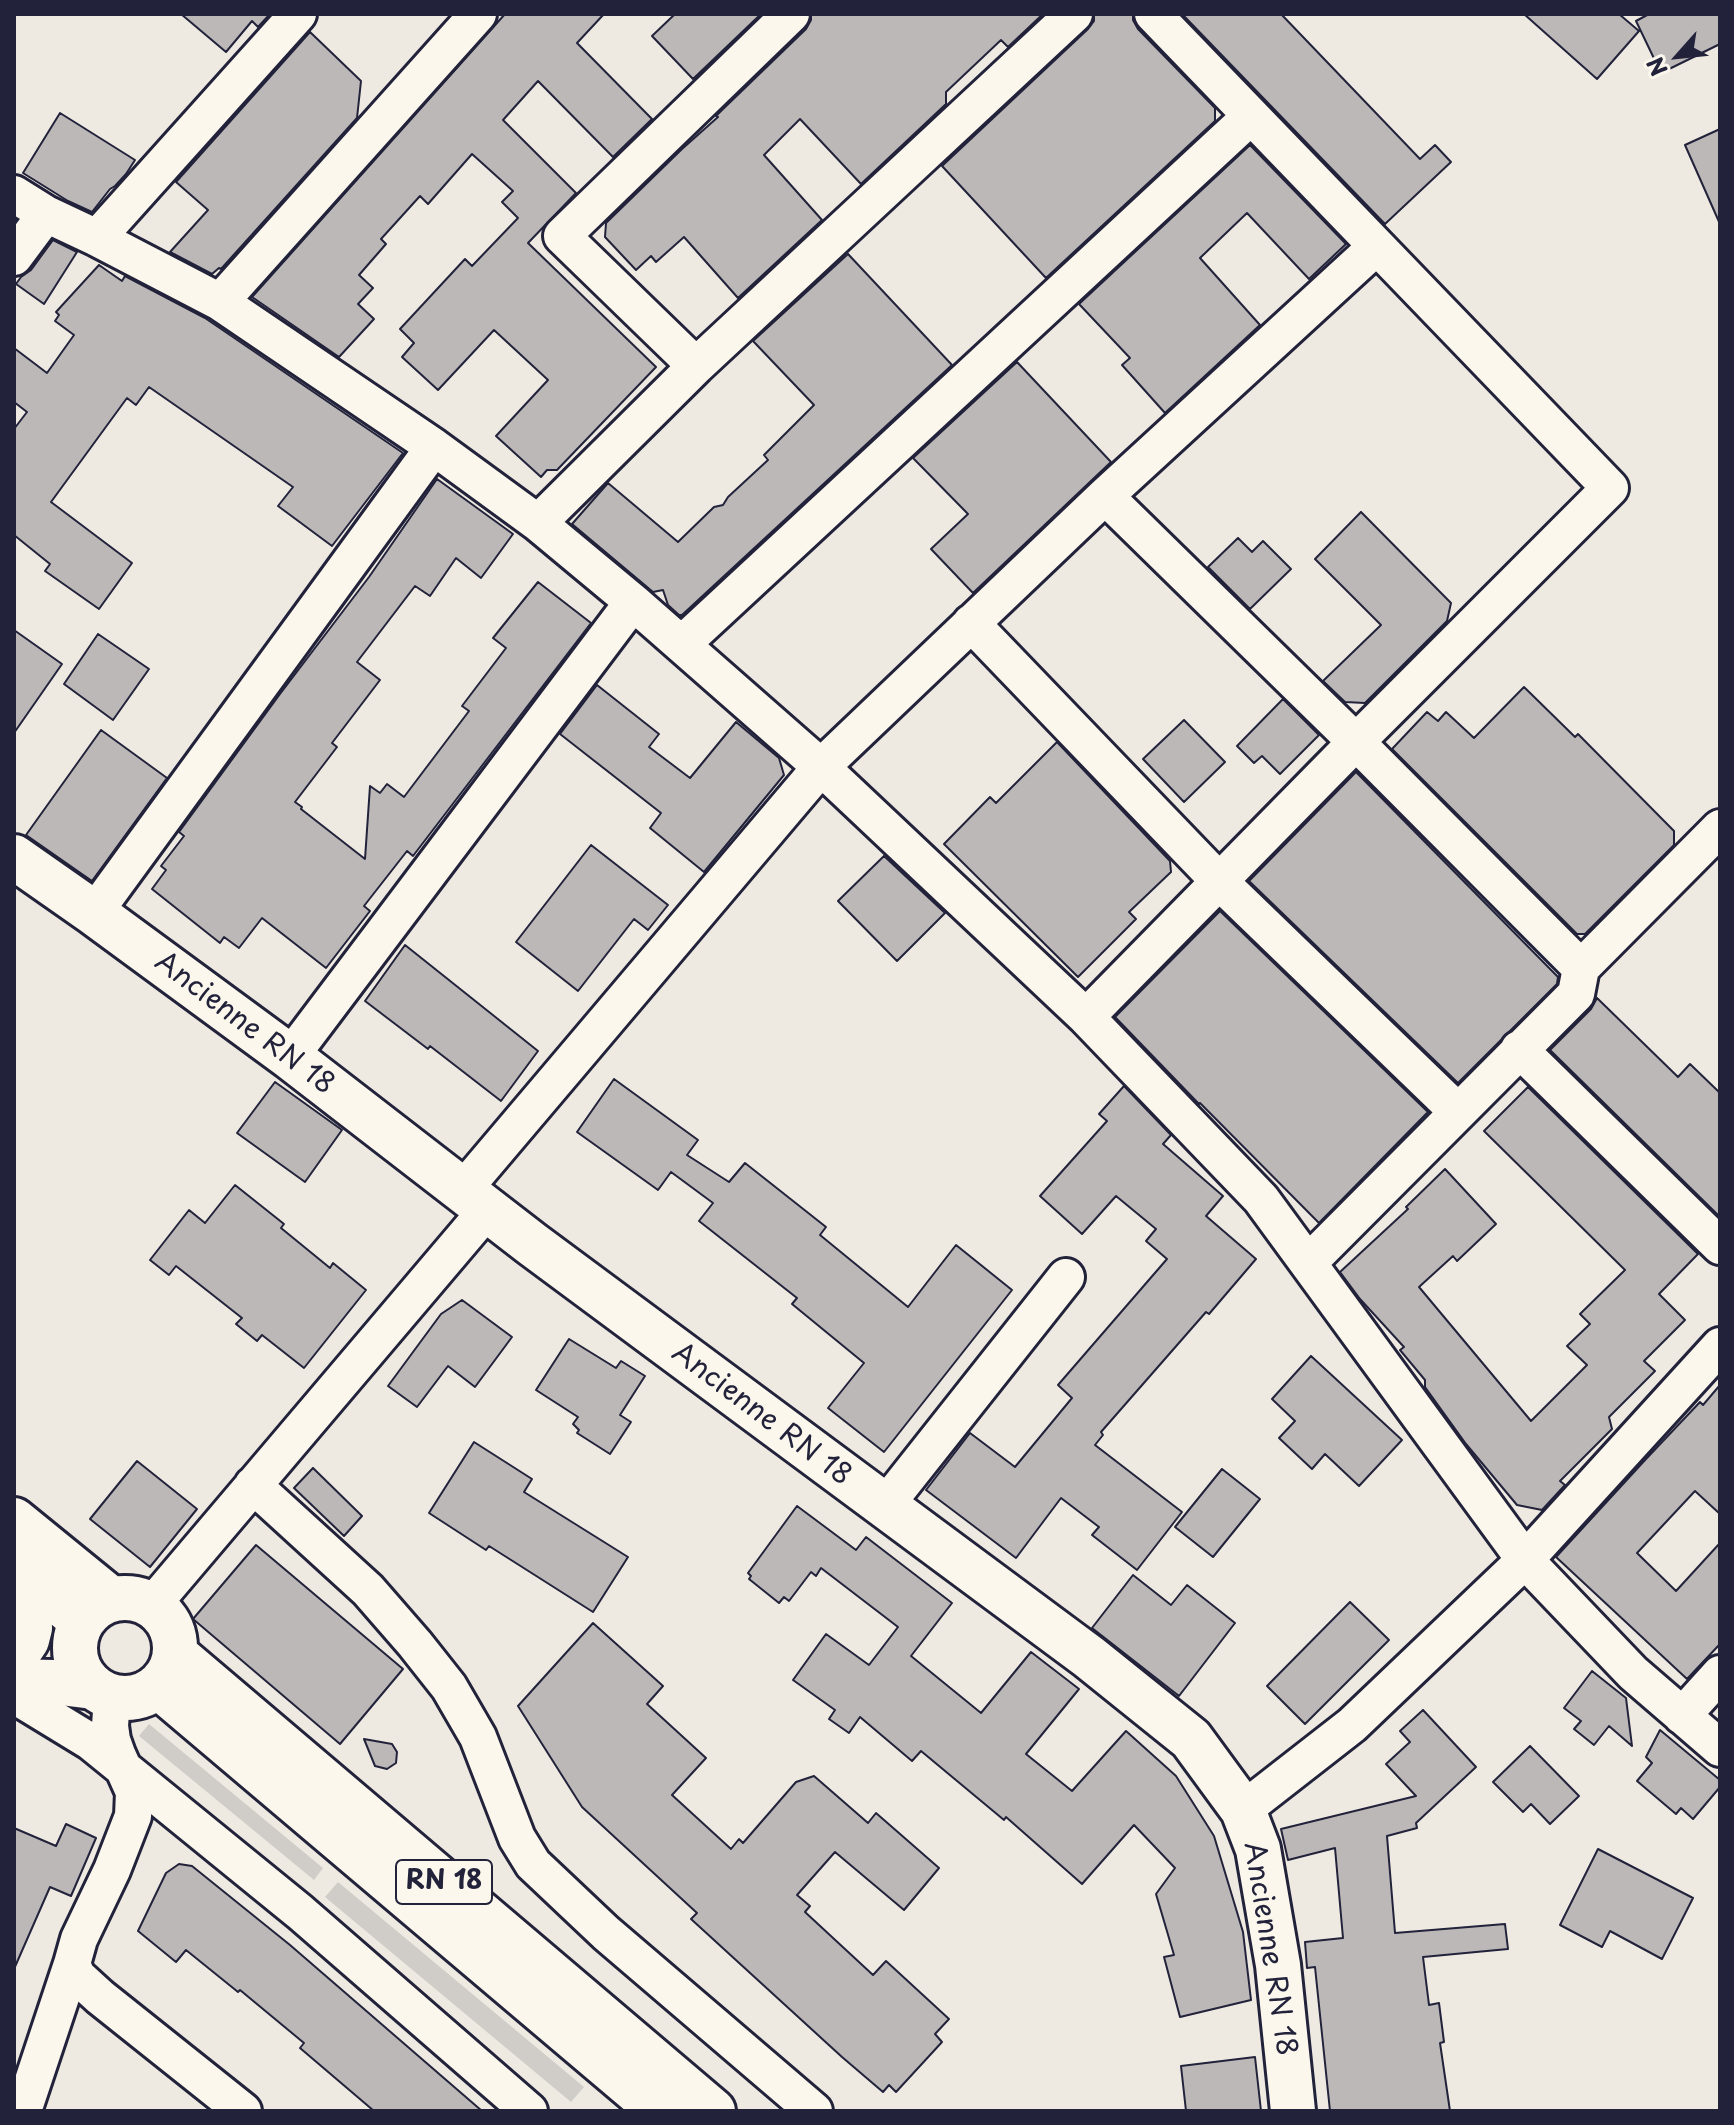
<!DOCTYPE html>
<html>
<head>
<meta charset="utf-8">
<style>
	body { margin:0 }
	#map { position:relative; width:1734px; height:2125px; overflow:hidden; background:#eeeae2; font-family:"Playpen Sans",sans-serif }
	canvas { display:block }
	.frame { position:absolute; inset:0; border:16px solid #22223b; pointer-events:none }
	.north { position:absolute; left:1638px; top:16px; width:80px; height:80px; -webkit-text-stroke:6px #fbf7ec; paint-order:stroke; rotate:243deg; font-size:22px; font-weight:700; line-height:32px; text-align:center; color:#22223b }
	.north::after { content:''; display:block; margin:auto; width:28px; height:36px; background:#22223b; clip-path:polygon(50% 0,100% 100%,50% 72%,0 100%) }
</style>
</head>
<body>
<div id="map">
<canvas width="1734" height="2125"></canvas>
<div class="frame"></div>
<div class="north">N</div>
</div>
<script>
const ctx = document.querySelector('canvas').getContext('2d');
ctx.lineJoin = 'round';
function paint(path, color) {
  ctx.fillStyle = color;
  ctx.fill(path, 'evenodd');
}
function toPath(rows) {
  const path = new Path2D();
  for (const r of rows) {
    if (r.length === 3) {
      path.moveTo(r[0] + r[2], r[1]);
      path.arc(r[0], r[1], r[2], 0, 2 * Math.PI);
      continue;
    }
    path.moveTo(r[0], r[1]);
    for (let i = 2; i < r.length; i += 2) path.lineTo(r[i], r[i + 1]);
  }
  return path;
}
function strokePath(path, color, width, dash) {
  ctx.strokeStyle = color;
  ctx.lineWidth = width;
  ctx.lineCap = dash ? 'butt' : 'round';
  ctx.setLineDash(dash || []);
  ctx.stroke(path);
}
function drawText(font, color, halo, rows, align = 'center') {
  ctx.font = font + ' "Playpen Sans",sans-serif';
  ctx.lineWidth = 6;
  ctx.setLineDash([]);
  ctx.textBaseline = 'middle';
  ctx.strokeStyle = halo;
  ctx.fillStyle = color;
  for (const [text, x, y, turn = 0] of rows) {
    ctx.save();
    ctx.translate(x, y);
    ctx.rotate((+turn || 0) * Math.PI / 180);
    ctx.textAlign = isNaN(turn) ? turn : align;
    if (halo) ctx.strokeText(text, 0, 0);
    ctx.fillText(text, 0, 0);
    ctx.restore();
  }
}
paint(toPath([
	[149,1724,323,1868,314,1880,139,1736],
	[338,1882,584,2087,571,2102,325,1897]
]), '#d0cdc9');
const building = toPath([
	[181,14,270,14,258,27,252,21,226,52,181,14],
	[505,14,604,14,577,43,652,119,613,157,538,81,503,120,576,193,528,243,656,367,557,470,547,470,541,477,496,436,548,380,494,330,438,390,402,357,414,343,400,329,465,259,472,266,518,218,502,202,513,191,472,154,428,204,420,196,381,239,386,244,359,275,373,288,358,304,374,319,339,357,252,297,505,14],
	[675,14,761,14,693,79,652,36,675,14],
	[811,14,1043,14,1008,47,1001,40,946,92,946,104,861,184,800,119,764,155,822,220,738,298,684,237,656,262,651,256,636,270,605,237,606,223,682,149,718,117,716,116,722,110,806,29,811,20,811,14],
	[1094,14,1133,14,1133,20,1138,29,1215,108,1215,121,1046,278,942,166,1088,29,1094,21,1094,14],
	[1182,14,1281,14,1420,159,1435,145,1451,162,1385,224,1182,14],
	[1524,14,1619,14,1639,31,1597,79,1524,14],
	[1649,14,1720,14,1720,44,1661,73,1636,21,1649,14],
	[310,32,361,81,357,118,221,269,219,268,212,274,170,252,208,210,176,182,310,32],
	[60,113,135,160,126,174,115,186,110,189,92,212,68,201,23,173,60,113],
	[1720,129,1720,224,1685,145,1720,129],
	[1250,145,1346,244,1309,279,1247,213,1200,258,1260,325,1165,413,1122,365,1130,358,1079,304,1250,145],
	[53,240,77,252,44,304,16,284,21,277,31,270,53,240],
	[848,254,952,365,682,615,679,615,668,605,663,590,653,592,572,524,608,483,678,542,714,507,723,505,728,497,768,460,764,455,814,405,753,341,848,254],
	[99,265,122,281,125,276,205,318,403,453,332,546,278,506,293,487,149,387,136,405,127,398,51,502,132,563,99,609,45,571,50,564,14,535,14,429,27,412,14,402,14,348,47,373,74,335,55,321,59,315,56,312,99,265],
	[1017,362,1111,462,973,593,931,549,968,514,913,458,1017,362],
	[437,479,513,534,481,578,456,558,430,596,415,586,357,662,380,680,332,743,337,747,295,802,302,807,301,809,365,859,370,786,380,793,387,784,404,797,469,711,462,706,506,648,493,638,538,582,591,623,413,856,407,851,364,906,370,911,326,968,262,918,239,948,224,937,220,943,152,889,166,870,161,866,184,836,179,832,280,694,369,577,437,479],
	[1361,512,1451,603,1447,621,1365,703,1345,702,1323,681,1381,625,1315,559,1361,512],
	[1238,538,1252,552,1263,541,1291,569,1250,609,1208,567,1238,538],
	[14,630,62,664,14,733,14,630],
	[98,634,149,669,113,720,64,684,98,634],
	[597,685,659,734,649,747,690,778,736,722,779,758,784,775,704,872,650,828,661,813,560,734,597,685],
	[1524,687,1575,737,1578,734,1674,831,1674,845,1585,934,1577,934,1392,749,1427,712,1438,721,1446,712,1474,738,1524,687],
	[1283,699,1319,735,1280,774,1262,756,1254,763,1237,746,1283,699],
	[1184,720,1225,762,1184,802,1143,759,1184,720],
	[101,730,167,778,92,881,26,835,101,730],
	[1057,742,1170,861,1171,872,1129,912,1136,919,1078,977,944,844,990,797,996,803,1057,742],
	[1356,772,1558,977,1557,984,1458,1083,1249,881,1356,772],
	[591,845,668,905,648,930,634,919,578,991,516,942,591,845],
	[884,856,945,913,897,961,838,901,884,856],
	[1220,911,1428,1112,1319,1223,1200,1103,1199,1104,1115,1017,1220,911],
	[405,945,538,1051,501,1101,430,1046,428,1049,365,1001,405,945],
	[1597,998,1678,1077,1690,1064,1720,1093,1720,1217,1550,1050,1591,1009,1597,998],
	[614,1079,698,1140,687,1155,729,1182,745,1163,826,1227,820,1235,908,1307,956,1245,1012,1290,884,1452,828,1408,864,1363,792,1304,797,1298,699,1221,713,1203,671,1172,658,1190,577,1132,614,1079],
	[275,1082,342,1130,305,1182,237,1133,275,1082],
	[1124,1086,1171,1135,1163,1144,1223,1196,1206,1216,1256,1259,1209,1314,1206,1312,1101,1432,1103,1435,1095,1445,1182,1512,1137,1570,1092,1535,1099,1527,1061,1498,1016,1558,926,1490,970,1433,1015,1467,1072,1398,1058,1385,1167,1259,1146,1241,1156,1229,1116,1196,1082,1234,1040,1196,1107,1121,1099,1114,1124,1086],
	[1528,1087,1698,1254,1659,1294,1685,1320,1644,1361,1655,1371,1609,1417,1612,1429,1560,1481,1565,1485,1542,1510,1517,1505,1466,1444,1425,1387,1425,1380,1400,1350,1404,1347,1360,1299,1340,1272,1408,1209,1406,1207,1445,1169,1496,1224,1457,1261,1453,1256,1419,1287,1531,1421,1587,1365,1567,1346,1590,1324,1580,1314,1625,1270,1484,1131,1528,1087],
	[235,1185,284,1224,281,1228,330,1268,333,1263,366,1290,304,1368,262,1335,257,1341,236,1324,242,1318,176,1266,169,1275,150,1260,189,1210,205,1223,235,1185],
	[462,1300,512,1337,475,1387,448,1366,417,1407,388,1386,441,1314,462,1300],
	[569,1339,616,1368,621,1361,645,1376,620,1415,631,1422,610,1454,577,1433,579,1430,573,1424,578,1417,536,1390,569,1339],
	[1311,1356,1402,1440,1359,1486,1325,1454,1312,1469,1279,1438,1295,1421,1272,1399,1311,1356],
	[1720,1385,1720,1514,1695,1491,1637,1553,1676,1591,1720,1543,1720,1644,1687,1679,1556,1557,1646,1459,1700,1402,1703,1405,1720,1385],
	[474,1442,532,1479,524,1492,628,1557,593,1612,489,1546,486,1550,429,1513,474,1442],
	[137,1461,197,1509,150,1567,90,1519,137,1461],
	[313,1468,362,1516,344,1536,294,1488,313,1468],
	[1222,1469,1260,1499,1213,1557,1175,1527,1222,1469],
	[797,1506,856,1550,866,1537,952,1603,911,1656,981,1713,1031,1652,1079,1689,1026,1754,1072,1791,1126,1731,1176,1776,1214,1836,1243,1932,1251,2000,1180,2017,1164,1957,1174,1955,1156,1894,1175,1868,1134,1825,1082,1884,1006,1817,1004,1820,921,1751,912,1761,860,1717,849,1733,829,1719,835,1710,793,1680,826,1634,869,1665,898,1627,821,1568,816,1576,811,1572,789,1601,784,1597,779,1603,749,1579,751,1576,748,1573,797,1506],
	[256,1545,403,1669,340,1744,193,1619,256,1545],
	[1133,1575,1171,1605,1187,1585,1235,1623,1179,1696,1092,1628,1133,1575],
	[1350,1602,1389,1640,1305,1724,1267,1686,1350,1602],
	[593,1623,663,1686,647,1704,706,1758,672,1795,731,1849,739,1839,743,1843,796,1782,814,1776,868,1823,876,1813,939,1868,904,1910,835,1852,797,1895,810,1906,805,1912,873,1975,886,1961,949,2019,935,2034,942,2042,896,2092,889,2085,883,2092,842,2057,691,1919,697,1913,582,1807,518,1706,593,1623],
	[1592,1671,1626,1698,1632,1746,1609,1726,1594,1745,1574,1729,1581,1721,1564,1708,1592,1671],
	[1423,1710,1476,1767,1416,1823,1417,1828,1387,1836,1395,1933,1505,1924,1508,1949,1423,1957,1429,2005,1439,2003,1444,2042,1440,2043,1450,2111,1330,2111,1315,1967,1307,1968,1305,1942,1343,1938,1335,1848,1288,1860,1281,1829,1416,1796,1386,1764,1410,1742,1400,1731,1423,1710],
	[1660,1730,1720,1780,1720,1787,1693,1819,1681,1808,1676,1814,1637,1781,1652,1763,1646,1757,1660,1730],
	[364,1739,392,1744,397,1752,396,1763,387,1769,375,1766,364,1739],
	[1530,1746,1579,1796,1550,1824,1531,1804,1523,1812,1493,1782,1530,1746],
	[66,1824,96,1838,71,1896,50,1887,14,1969,14,1828,56,1846,66,1824],
	[1598,1849,1693,1898,1662,1959,1610,1931,1602,1947,1560,1925,1598,1849],
	[179,1864,192,1866,290,1945,482,2111,374,2111,300,2048,304,2043,240,1990,238,1992,186,1950,176,1962,138,1931,166,1873,179,1864],
	[1255,2057,1261,2111,1186,2111,1181,2066,1255,2057]
]);
paint(building, '#bcb8b8');
strokePath(building, '#22223b', 2);
const minor = toPath([
	[14,194,46,214,97,238,220,302,434,447,538,523,633,602,821,767,1086,1017,1261,1199,1525,1560,1633,1673,1720,1748],
	[97,238,298,14],
	[14,257,46,214],
	[220,302,478,14],
	[696,366,562,236,791,14],
	[1105,496,1356,742,1581,968],
	[538,523,696,366,1074,14],
	[971,623,1220,882,1458,1112],
	[682,644,1250,117],
	[94,913,434,447],
	[1086,1017,1356,742,1610,488,1153,14],
	[1519,1049,1720,1246],
	[290,1057,633,602],
	[462,1191,821,767,1105,496,1376,247],
	[1308,1263,1576,994,1581,968,1720,828],
	[253,1485,368,1590,415,1644,449,1687,478,1737,517,1838,533,1864,606,1933,814,2111],
	[884,1507,1066,1277],
	[152,1605,487,1210],
	[14,1695,91,1742,123,1768,300,1912,529,2111],
	[112,1697,110,1726,112,1740,117,1754,134,1792,133,1816,112,1870,79,1939,72,1964,77,1976,100,1997,243,2111],
	[1682,1716,1720,1674],
	[1243,1810,1352,1725,1525,1560,1720,1346],
	[23,2111,72,1964]
]);
const major = toPath([
	[14,857,94,913,290,1057,532,1244,1089,1657,1191,1739,1243,1810,1258,1849,1278,1965,1293,2111],
	[14,1520,111,1599],
	[14,1566,82,1621],
	[14,1588,27,1604,30,1628,27,1640,14,1659],
	[125,1648,50],
	[175,1654,713,2111],
	[14,1681,53,1682,93,1687],
	[158,1686,660,2111]
]);
strokePath(minor, '#22223b', 42);
strokePath(major, '#22223b', 50);
strokePath(minor, '#fbf7ec', 36);
strokePath(major, '#fbf7ec', 44);
for (const [x, y, w] of [
	[444,1882,96]
]) {
  const box = new Path2D();
  box.roundRect(x - w / 2, y - 22, w, 44, 6);
  ctx.fillStyle = '#fbf7ec';
  ctx.fill(box);
  strokePath(box, '#22223b', 2);
}
drawText('bold 26px', '#22223b', null, [
	["RN 18",444,1882]
]);
drawText('28px', '#22223b', '#fbf7ec', [
	["Ancienne RN 18",244,1024,37],
	["Ancienne RN 18",761,1415,37],
	["Ancienne RN 18",1269,1949,81]
]);
</script>
</body>
</html>
